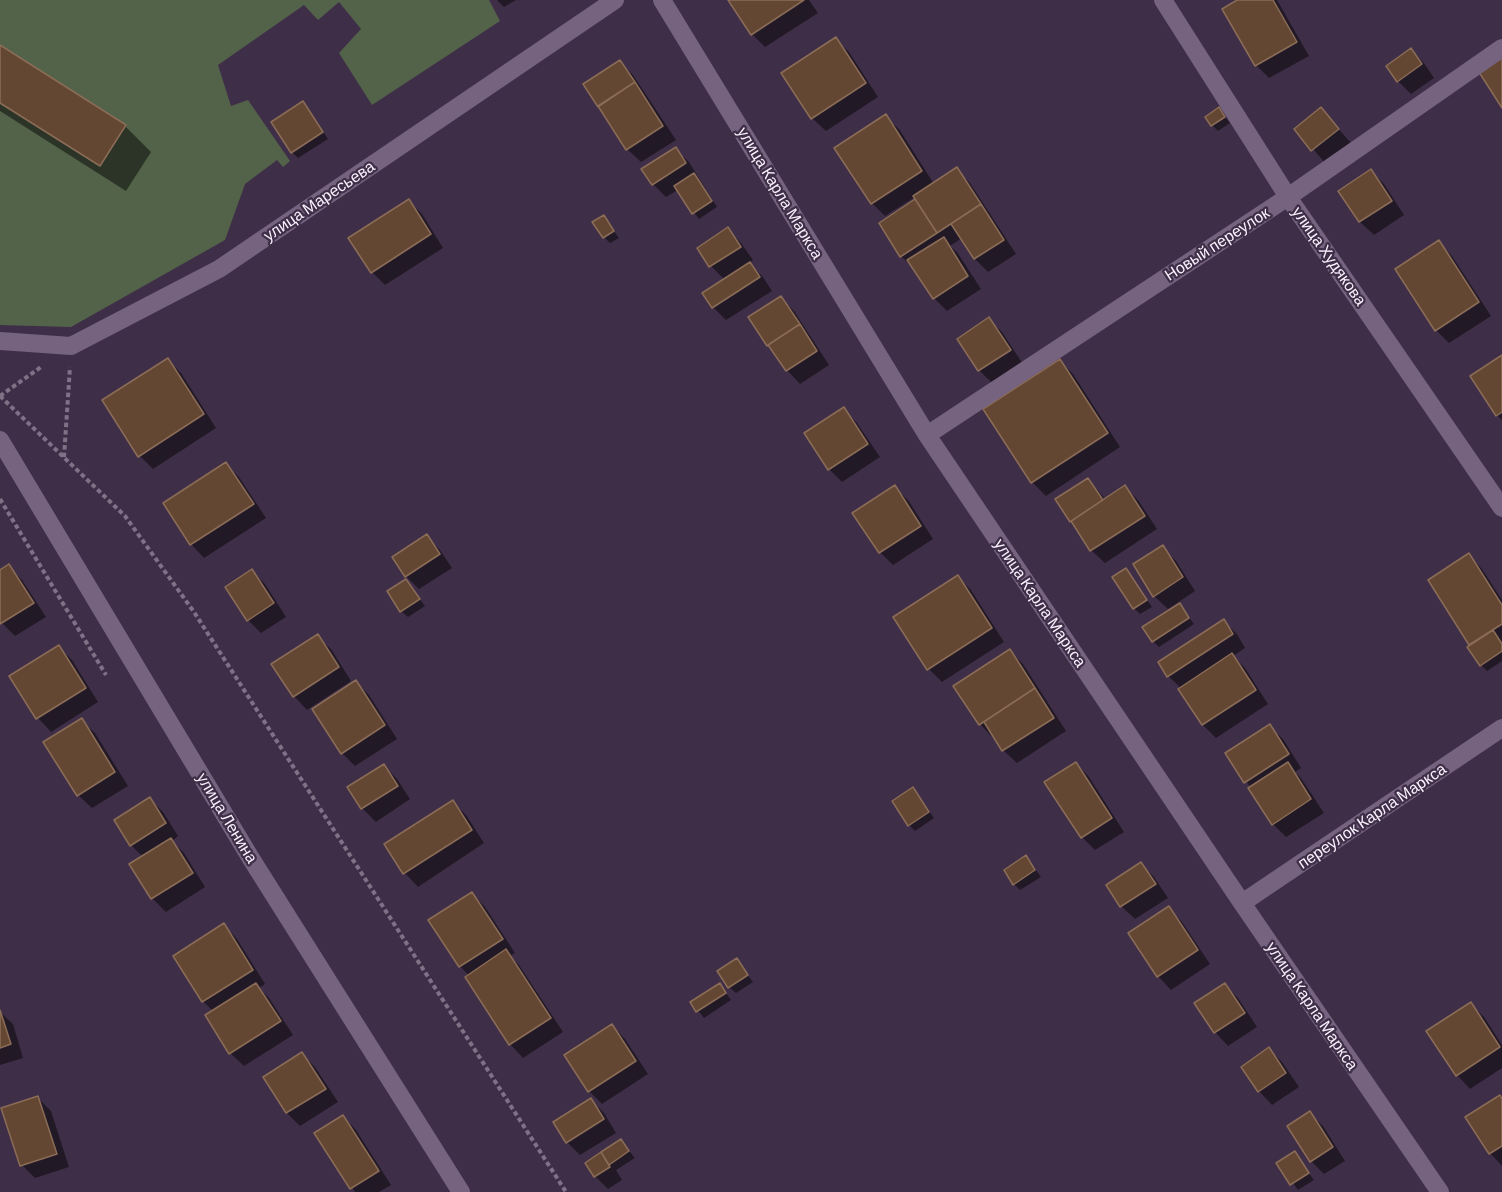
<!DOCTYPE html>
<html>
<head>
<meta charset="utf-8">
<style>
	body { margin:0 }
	canvas { display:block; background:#3f2e47 }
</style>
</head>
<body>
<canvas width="1502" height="1192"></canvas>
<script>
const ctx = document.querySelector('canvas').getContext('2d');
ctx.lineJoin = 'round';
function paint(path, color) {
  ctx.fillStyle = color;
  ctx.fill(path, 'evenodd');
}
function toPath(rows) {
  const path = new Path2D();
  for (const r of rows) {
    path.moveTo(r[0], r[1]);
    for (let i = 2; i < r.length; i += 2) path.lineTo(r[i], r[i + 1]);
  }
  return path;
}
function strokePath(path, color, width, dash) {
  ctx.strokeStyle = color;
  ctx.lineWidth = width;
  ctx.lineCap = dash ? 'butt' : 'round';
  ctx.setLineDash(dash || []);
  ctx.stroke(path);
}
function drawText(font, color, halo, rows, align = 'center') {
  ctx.font = font + ' Barlow,sans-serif';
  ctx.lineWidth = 4.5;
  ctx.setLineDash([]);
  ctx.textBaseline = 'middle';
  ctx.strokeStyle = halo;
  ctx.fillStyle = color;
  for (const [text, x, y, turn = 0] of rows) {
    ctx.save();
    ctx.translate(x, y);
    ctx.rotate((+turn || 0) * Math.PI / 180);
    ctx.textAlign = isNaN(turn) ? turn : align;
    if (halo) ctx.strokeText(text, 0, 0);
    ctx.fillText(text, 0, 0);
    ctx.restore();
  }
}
paint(toPath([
	[0,0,489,0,500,21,372,105,339,53,361,29,339,2,318,20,304,5,218,65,231,106,248,100,290,161,283,167,277,160,245,184,225,240,71,327,0,325]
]), '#526349');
paint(toPath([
	[497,0,516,0,504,7],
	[730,0,809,0,818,13,765,47,752,34],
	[1240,0,1277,0,1309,56,1269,78,1256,65],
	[835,39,849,52,878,97,826,131,812,118],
	[0,47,125,126,151,152,126,191,0,111],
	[1411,50,1424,63,1434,78,1411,94,1398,81],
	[620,62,633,75,676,140,641,162,627,149],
	[303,103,309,110,328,139,298,158,292,152],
	[1219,109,1230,123,1218,131,1212,125],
	[1321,109,1351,143,1325,163,1296,129],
	[885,116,899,129,934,184,956,169,970,183,1016,254,988,272,975,259,962,238,950,246,957,252,981,289,947,311,934,298,915,270,901,256,917,200,915,197,885,216,872,203],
	[675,149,689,162,717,207,699,219,678,190,666,197,653,184],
	[1371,171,1384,184,1404,215,1374,235,1360,222,1341,191],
	[408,200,422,214,443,248,385,285,372,272],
	[603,217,619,238,610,243,604,237],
	[728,229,741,243,753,260,749,263,763,277,772,291,726,320,713,307,725,280,711,266],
	[1439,242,1452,256,1491,316,1449,343,1436,330],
	[781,298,794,311,829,365,800,384,787,370],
	[989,319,1002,332,1023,364,992,383,979,370],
	[1502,357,1502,420,1497,415],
	[167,359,181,373,216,428,153,469,140,456],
	[1060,361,1073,374,1120,447,1046,496,1032,482,985,409],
	[844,409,857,423,880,457,842,482,829,469],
	[226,464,239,477,266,518,204,558,191,544,165,504],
	[1088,479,1106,500,1125,487,1138,500,1157,529,1105,563,1091,550,1057,500],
	[894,487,908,500,933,539,893,565,880,552],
	[427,536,440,550,452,568,419,589,406,576],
	[1162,547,1176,561,1195,591,1168,609,1154,596],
	[1469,555,1482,569,1502,600,1502,661,1487,671,1481,665,1471,644],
	[9,566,22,580,46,617,15,636,0,621,0,572],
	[1126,570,1152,607,1140,614,1134,608],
	[252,571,265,584,286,617,261,633,248,620],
	[958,577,971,590,1004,642,942,682,929,669,895,618],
	[406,581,425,606,408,617,401,611],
	[1180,605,1194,624,1159,647,1153,641],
	[1223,621,1237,634,1245,648,1233,656,1245,668,1268,704,1216,738,1203,725,1181,688,1168,676,1160,662],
	[317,636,331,649,351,681,307,710,294,696],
	[59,647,72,660,98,702,51,732,38,718,11,677],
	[1010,651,1023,664,1066,731,1017,763,1003,750,995,736,993,738,980,724],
	[356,682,369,695,397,739,355,766,342,753],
	[81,720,95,733,128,786,92,808,78,795],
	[1269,726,1283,739,1301,768,1295,772,1301,778,1324,813,1286,837,1273,824,1251,788,1227,754],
	[1076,763,1089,777,1124,832,1095,850,1082,837,1046,782],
	[384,765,397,779,410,799,376,822,362,808,349,788],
	[913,789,934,818,915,831,909,825],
	[150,799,163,812,178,836,172,841,184,853,205,887,166,912,153,899,131,865,143,857,131,845],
	[453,802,466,815,484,843,418,887,405,873,386,845],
	[1026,857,1041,877,1020,890,1014,884],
	[1141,864,1154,877,1168,898,1135,919,1121,906,1108,885],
	[472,893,485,907,515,953,510,956,519,965,563,1032,523,1058,510,1044,467,977,469,976,460,966,431,921],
	[1169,908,1182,922,1210,964,1171,990,1158,976,1130,934],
	[224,925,237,939,265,984,259,988,269,998,293,1035,244,1066,230,1053,214,1012,203,1001],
	[737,960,753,982,736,993,729,987],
	[720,985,731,1000,704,1018,692,1003],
	[1225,985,1238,998,1257,1027,1228,1046,1215,1032],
	[1471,1004,1484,1017,1502,1045,1502,1068,1470,1089,1457,1075,1428,1031],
	[0,1012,13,1024,23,1058,0,1065],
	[612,1025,625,1039,648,1074,602,1104,589,1091],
	[1269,1049,1282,1062,1299,1087,1272,1105,1259,1091],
	[302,1054,315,1067,338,1102,300,1126,287,1113,265,1077],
	[38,1098,51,1111,69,1167,35,1178,22,1165],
	[1502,1099,1502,1166,1490,1153],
	[591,1100,604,1113,616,1133,580,1155,567,1142],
	[1309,1113,1323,1126,1345,1161,1324,1174,1311,1161],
	[343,1116,356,1130,391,1185,379,1192,355,1192,316,1133],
	[621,1141,635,1158,616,1170,622,1180,608,1189,595,1176,587,1163],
	[1294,1153,1314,1180,1298,1190,1278,1163]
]), '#0007');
const building = toPath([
	[728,0,804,0,751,35,728,0],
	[1237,0,1273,0,1297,42,1255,66,1222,9,1237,0],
	[836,37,866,83,811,119,781,73,836,37],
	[0,45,126,125,100,166,0,103,0,45],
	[1411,48,1422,64,1397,82,1386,66,1411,48],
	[1502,52,1502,108,1477,69,1502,52],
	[620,60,635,82,598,107,583,84,620,60],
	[635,82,663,126,626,150,598,106,635,82],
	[303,101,323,132,291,153,271,122,303,101],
	[1219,107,1225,117,1211,126,1205,117,1219,107],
	[1321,107,1339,129,1311,151,1294,129,1321,107],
	[886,114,922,171,871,204,834,148,886,114],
	[676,147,686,163,652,185,641,169,676,147],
	[957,167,981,204,937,233,913,196,957,167],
	[1371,169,1392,201,1359,222,1338,191,1371,169],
	[694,173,712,201,692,214,674,186,694,173],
	[409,199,431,234,371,273,348,238,409,199],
	[915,199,937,233,900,257,879,223,915,199],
	[981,204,1004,240,974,259,951,224,981,204],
	[604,215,614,231,603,238,592,222,604,215],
	[728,227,741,247,709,267,697,248,728,227],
	[944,237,968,276,933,299,907,260,944,237],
	[1439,240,1479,302,1435,331,1395,269,1439,240],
	[750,262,760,277,712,308,702,293,750,262],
	[781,296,800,324,767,346,748,317,781,296],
	[989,317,1011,350,978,371,957,339,989,317],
	[800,324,817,351,786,371,768,345,800,324],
	[1502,355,1502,412,1496,416,1470,376,1502,355],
	[168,358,204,414,138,457,102,400,168,358],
	[1060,359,1108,433,1031,483,983,409,1060,359],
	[844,407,868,444,828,470,804,433,844,407],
	[226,462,254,504,190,545,163,503,226,462],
	[1088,478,1103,500,1070,522,1055,499,1088,478],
	[895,485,921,526,879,553,852,513,895,485],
	[1125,485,1145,516,1090,551,1071,521,1125,485],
	[427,534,440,554,405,577,392,557,427,534],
	[1163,545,1183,577,1153,597,1133,564,1163,545],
	[1469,553,1502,605,1502,624,1469,645,1428,580,1469,553],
	[9,564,34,603,0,624,0,570,9,564],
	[1126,568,1147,600,1133,609,1112,577,1126,568],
	[252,569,274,603,247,621,225,587,252,569],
	[958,575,992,628,927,670,893,617,958,575],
	[406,579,420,599,400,612,387,591,406,579],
	[1180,603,1189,618,1152,642,1142,627,1180,603],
	[1224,619,1233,634,1167,677,1158,662,1224,619],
	[1493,630,1502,644,1502,651,1480,666,1467,647,1493,630],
	[318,634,339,667,293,697,271,664,318,634],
	[59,645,86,688,36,719,9,676,59,645],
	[1010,649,1035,688,979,725,953,686,1010,649],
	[1232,653,1256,690,1202,725,1178,689,1232,653],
	[356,680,385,725,341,754,312,709,356,680],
	[1035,688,1054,718,1002,751,984,722,1035,688],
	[82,718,115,772,77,796,43,742,82,718],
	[1270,724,1289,754,1244,783,1225,753,1270,724],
	[1076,762,1112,818,1081,838,1044,782,1076,762],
	[1288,762,1311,799,1272,825,1248,788,1288,762],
	[384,764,398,786,361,809,347,787,384,764],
	[913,787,929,812,908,826,892,801,913,787],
	[150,797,166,823,130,846,114,820,150,797],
	[453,800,472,830,403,874,384,844,453,800],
	[171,838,193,873,151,899,129,864,171,838],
	[1026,855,1035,870,1013,885,1004,870,1026,855],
	[1141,862,1156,884,1120,907,1106,885,1141,862],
	[472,892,503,939,459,967,428,920,472,892],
	[1169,906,1198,950,1157,977,1128,933,1169,906],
	[224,923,253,970,202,1002,173,956,224,923],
	[506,949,551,1018,509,1045,465,977,506,949],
	[737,958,748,975,728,988,717,971,737,958],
	[256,983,281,1021,229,1054,205,1015,256,983],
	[720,983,726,993,696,1012,690,1002,720,983],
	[1225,983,1245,1013,1214,1033,1194,1003,1225,983],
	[1471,1002,1500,1047,1456,1076,1426,1031,1471,1002],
	[0,1010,11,1044,0,1048,0,1010],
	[612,1024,636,1061,588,1092,564,1055,612,1024],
	[1269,1047,1286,1073,1258,1092,1241,1067,1269,1047],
	[302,1052,326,1089,286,1113,263,1077,302,1052],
	[1500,1095,1502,1099,1502,1146,1489,1154,1465,1117,1500,1095],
	[38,1096,57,1154,20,1166,1,1108,38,1096],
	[591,1098,604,1119,566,1143,553,1122,591,1098],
	[1310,1111,1333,1147,1310,1162,1287,1126,1310,1111],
	[343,1115,379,1171,350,1189,314,1133,343,1115],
	[621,1139,629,1151,609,1165,601,1152,621,1139],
	[1295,1151,1309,1173,1290,1185,1276,1163,1295,1151],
	[601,1152,610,1167,594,1177,585,1163,601,1152]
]);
paint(building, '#634733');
strokePath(building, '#8a6c57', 1.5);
strokePath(toPath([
	[0,396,125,516,194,612,566,1192],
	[0,396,41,367],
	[64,457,70,367],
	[0,499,106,675]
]), '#807186', 4, [4.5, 3]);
strokePath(toPath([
	[662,0,927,435,1242,903,1440,1192],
	[1163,0,1288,197,1502,508],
	[0,341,71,346,219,269,615,0],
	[927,435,1288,197,1502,48],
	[1242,903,1502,728]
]), '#76637f', 18);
strokePath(toPath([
	[0,440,250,857,461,1192]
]), '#76637f', 18);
drawText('16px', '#f9f0fd', '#3f2e47', [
	["улица Карла Маркса",780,193,59],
	["улица Маресьева",319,201,-34],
	["Новый переулок",1217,244,-33],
	["улица Худякова",1329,256,55],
	["улица Карла Маркса",1040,603,56],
	["переулок Карла Маркса",1372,816,-34],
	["улица Ленина",227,818,59],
	["улица Карла Маркса",1312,1006,56]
]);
</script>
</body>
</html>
